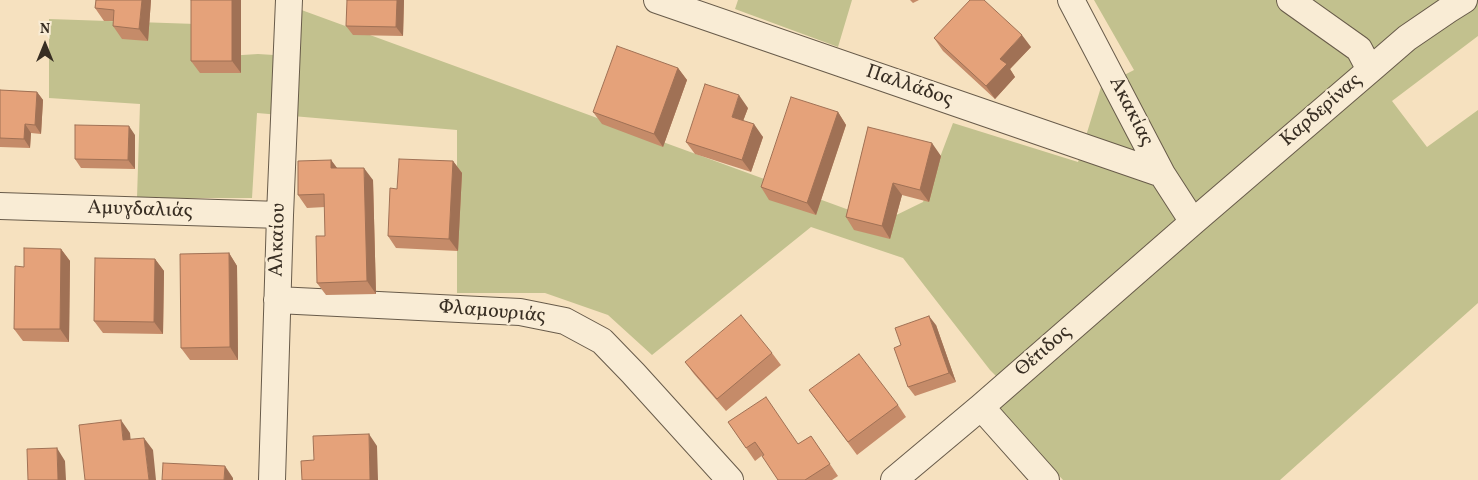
<!DOCTYPE html>
<html>
<head>
<meta charset="utf-8">
<style>
	body { margin:0 }
	#map { position:relative; width:1478px; height:480px; overflow:hidden; background:#f6e1bf; font-family:Vollkorn,serif }
	canvas { display:block }
	.north { position:absolute; left:20px; top:20px; width:50px; height:50px; -webkit-text-stroke:4px #f9ecd5; paint-order:stroke; rotate:0deg; font-size:14px; font-weight:700; line-height:20px; text-align:center; color:#382e23 }
	.north::after { content:''; display:block; margin:auto; width:18px; height:22px; background:#382e23; clip-path:polygon(50% 0,100% 100%,50% 72%,0 100%) }
</style>
</head>
<body>
<div id="map">
<canvas width="1478" height="480"></canvas>
<div class="north">N</div>
</div>
<script>
const ctx = document.querySelector('canvas').getContext('2d');
ctx.lineJoin = 'round';
function paint(path, color) {
  ctx.fillStyle = color;
  ctx.fill(path, 'evenodd');
}
function toPath(rows) {
  const path = new Path2D();
  for (const r of rows) {
    path.moveTo(r[0], r[1]);
    for (let i = 2; i < r.length; i += 2) path.lineTo(r[i], r[i + 1]);
  }
  return path;
}
function strokePath(path, color, width, dash) {
  ctx.strokeStyle = color;
  ctx.lineWidth = width;
  ctx.lineCap = dash ? 'butt' : 'round';
  ctx.setLineDash(dash || []);
  ctx.stroke(path);
}
function drawText(font, color, halo, rows, align = 'center') {
  ctx.font = font + ' Vollkorn,serif';
  ctx.lineWidth = 5;
  ctx.setLineDash([]);
  ctx.textBaseline = 'middle';
  ctx.strokeStyle = halo;
  ctx.fillStyle = color;
  for (const [text, x, y, turn = 0] of rows) {
    ctx.save();
    ctx.translate(x, y);
    ctx.rotate((+turn || 0) * Math.PI / 180);
    ctx.textAlign = isNaN(turn) ? turn : align;
    if (halo) ctx.strokeText(text, 0, 0);
    ctx.fillText(text, 0, 0);
    ctx.restore();
  }
}
paint(toPath([
	[738,0,852,0,838,47,735,9],
	[1094,0,1478,0,1478,36,1392,101,1427,147,1478,110,1478,303,1280,480,1063,480,995,405,1009,389,990,370,903,258,811,227,652,355,608,315,545,293,457,293,457,130,257,113,252,198,137,198,140,104,49,98,49,19,196,24,196,58,258,54,290,56,296,8,882,222,923,202,953,123,1078,162,1101,87,1134,70]
]), '#c2c18e');
const minor = toPath([
	[657,0,1162,174],
	[1071,0,1162,174,1193,222],
	[1370,70,1407,38,1448,10,1464,0],
	[0,206,280,215],
	[277,300,520,312,565,321,602,341,633,373,730,480],
	[981,407,1046,480],
	[272,480,280,215,289,0],
	[894,480,981,407,1193,222,1370,70,1359,49,1290,0]
]);
strokePath(minor, '#685b4a', 28);
strokePath(minor, '#f9ecd5', 26);
paint(toPath([
	[96,0,151,0,148,41,122,39,113,26,114,21,104,21,95,8],
	[191,0,241,0,241,73,200,73,191,61],
	[404,0,403,36,353,35,346,26],
	[910,0,919,0,913,3],
	[934,38,1031,47,1010,69,1015,77,995,99,943,51],
	[678,68,687,80,663,147,602,124,593,112],
	[0,90,37,92,43,100,41,134,31,133,30,148,0,147],
	[748,108,743,121,763,137,751,172,695,154,686,142],
	[838,112,846,125,816,215,769,200,761,187],
	[868,127,941,156,929,202,902,195,890,239,854,230,846,217],
	[135,135,135,169,81,168,75,159],
	[331,160,337,168,373,180,376,294,326,295,317,283,325,236,325,207,307,208,298,195],
	[453,161,462,173,458,251,396,248,388,236,397,189],
	[61,249,70,261,69,342,23,341,14,329,24,267],
	[229,253,237,266,238,360,190,360,181,348],
	[155,259,164,271,163,334,103,333,94,321],
	[936,325,956,382,915,396,908,387,901,345],
	[772,353,781,365,726,411,694,374,685,362],
	[809,390,898,405,906,417,857,455],
	[728,422,798,444,811,436,838,476,832,480,778,480,764,454,755,461]
]), '#c58b69');
paint(toPath([
	[142,0,151,0,148,41,139,29],
	[232,0,241,0,241,73,232,61],
	[397,0,404,0,403,36,396,27],
	[1022,35,1031,47,1010,69,1015,77,995,99,986,86,1000,59],
	[678,68,687,80,663,147,654,134],
	[37,92,43,100,41,134,35,125],
	[739,95,748,108,740,129,732,117],
	[838,112,846,125,816,215,807,203],
	[25,124,31,133,30,148,24,139],
	[754,124,763,137,751,172,742,160],
	[129,126,135,135,135,169,128,160],
	[932,143,941,156,929,202,920,190],
	[331,160,340,172,331,168],
	[453,161,462,173,458,251,449,239],
	[364,168,373,180,376,294,367,281],
	[893,183,902,195,890,239,882,226],
	[61,249,70,261,69,342,60,329],
	[229,253,237,266,238,360,230,347],
	[155,259,164,271,163,334,154,322],
	[929,316,936,325,956,382,949,373],
	[121,420,130,433,132,453,123,440],
	[369,434,377,446,378,480,370,480],
	[144,438,153,450,156,480,149,480],
	[57,448,65,461,66,480,58,480],
	[225,466,233,478,233,480,224,480]
]), '#a07155');
const building = toPath([
	[96,0,142,0,139,29,113,26,114,10,95,8,96,0],
	[191,0,232,0,232,61,191,61,191,0],
	[347,0,397,0,396,27,346,26,347,0],
	[970,0,984,0,1022,35,1000,59,1007,64,986,86,934,38,970,0],
	[617,46,678,68,654,134,593,112,617,46],
	[705,84,739,95,732,117,754,124,742,160,686,142,705,84],
	[0,90,37,92,35,125,25,124,24,139,0,138,0,90],
	[791,97,838,112,807,203,761,187,791,97],
	[75,125,129,126,128,160,75,159,75,125],
	[868,127,932,143,920,190,893,183,882,226,846,217,868,127],
	[399,159,453,161,449,239,388,236,390,188,397,189,399,159],
	[331,160,331,168,364,168,367,281,317,283,316,236,325,236,324,194,298,195,298,161,331,160],
	[24,248,61,249,60,329,14,329,15,266,24,267,24,248],
	[229,253,230,347,181,348,180,254,229,253],
	[95,258,155,259,154,322,94,321,95,258],
	[741,315,772,353,717,399,685,362,741,315],
	[929,316,949,373,908,387,894,348,901,345,895,328,929,316],
	[859,354,898,405,848,442,809,390,859,354],
	[766,397,798,444,811,436,830,464,805,480,778,480,762,456,764,455,755,442,746,448,728,422,766,397],
	[121,420,123,440,144,438,149,480,85,480,79,425,121,420],
	[369,434,370,480,302,480,301,461,314,460,313,436,369,434],
	[57,448,58,480,28,480,27,449,57,448],
	[163,463,225,466,224,480,162,480,163,463]
]);
paint(building, '#e5a27a');
strokePath(building, '#a07155', 1);
drawText('20px', '#382e23', '#f9ecd5', [
	["Παλλάδος",909,87,19],
	["Καρδερίνας",1322,111,-41],
	["Ακακίας",1130,112,63],
	["Αμυγδαλιάς",140,211,2],
	["Αλκαίου",279,240,-88],
	["Φλαμουριάς",492,313,5],
	["Θέτιδος",1044,352,-41]
]);
</script>
</body>
</html>
